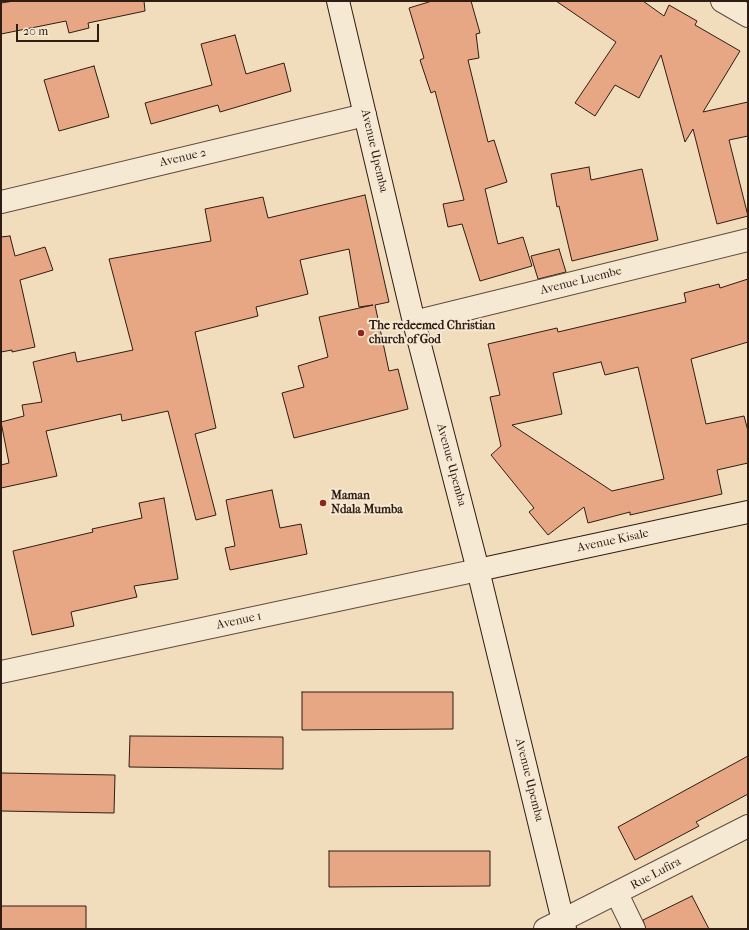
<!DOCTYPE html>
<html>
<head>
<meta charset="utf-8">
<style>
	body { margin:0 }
	#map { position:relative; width:749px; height:930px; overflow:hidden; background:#f1ddbb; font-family:"IM FELL French Canon",serif }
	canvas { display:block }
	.frame { position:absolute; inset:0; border:2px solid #2f1c13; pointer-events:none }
	.scale { position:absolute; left:16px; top:24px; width:83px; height:18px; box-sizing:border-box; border:2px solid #2f1c13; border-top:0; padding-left:5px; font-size:12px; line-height:14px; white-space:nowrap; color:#2f1c13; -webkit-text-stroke:3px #f6e9d3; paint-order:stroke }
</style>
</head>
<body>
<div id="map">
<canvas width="749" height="930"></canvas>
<div class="frame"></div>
<div class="scale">20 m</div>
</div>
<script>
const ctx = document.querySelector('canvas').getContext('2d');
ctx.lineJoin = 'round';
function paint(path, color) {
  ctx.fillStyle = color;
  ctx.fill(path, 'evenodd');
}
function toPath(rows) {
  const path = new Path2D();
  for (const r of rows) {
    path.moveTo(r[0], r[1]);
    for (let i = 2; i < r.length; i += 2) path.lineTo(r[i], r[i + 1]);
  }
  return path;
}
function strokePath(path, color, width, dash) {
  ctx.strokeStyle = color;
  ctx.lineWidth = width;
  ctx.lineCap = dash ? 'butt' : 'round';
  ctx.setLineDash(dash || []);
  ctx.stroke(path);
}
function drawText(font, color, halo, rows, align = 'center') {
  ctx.font = font + ' "IM FELL French Canon",serif';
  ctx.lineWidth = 4;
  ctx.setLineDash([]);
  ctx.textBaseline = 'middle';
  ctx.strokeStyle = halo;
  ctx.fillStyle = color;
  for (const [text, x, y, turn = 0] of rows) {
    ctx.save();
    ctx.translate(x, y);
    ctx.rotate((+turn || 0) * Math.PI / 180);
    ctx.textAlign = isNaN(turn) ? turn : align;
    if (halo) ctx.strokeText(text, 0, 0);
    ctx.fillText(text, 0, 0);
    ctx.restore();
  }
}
const building = toPath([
	[14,1,144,1,145,11,88,23,89,28,69,33,66,21,1,34,1,3,14,1],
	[432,1,471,1,480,33,476,34,479,58,468,60,488,142,494,140,507,182,485,189,498,244,523,237,532,266,480,281,462,224,448,227,443,204,464,200,435,91,431,93,420,60,424,58,409,8,432,1],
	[556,1,643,1,664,16,669,5,697,21,695,25,740,51,703,112,748,102,748,136,729,140,748,216,717,224,693,129,685,142,661,55,639,98,615,85,595,116,575,103,616,42,556,1],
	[235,35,246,74,284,63,291,91,220,112,218,105,151,124,145,103,212,85,201,44,235,35],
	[94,66,109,117,59,131,44,80,94,66],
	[589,167,591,180,642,169,658,240,572,261,559,206,557,207,551,174,589,167],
	[365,195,389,302,375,305,389,371,398,369,408,409,294,438,282,393,304,387,298,366,328,357,319,317,373,305,359,307,349,249,300,260,308,294,256,307,258,316,195,332,216,428,195,434,216,515,196,520,168,411,122,421,121,414,46,431,57,476,1,488,1,465,9,463,1,422,24,416,22,405,42,402,33,362,75,352,77,362,133,350,109,259,211,241,205,209,263,197,268,218,365,195],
	[10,236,15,256,45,247,53,270,20,280,35,347,12,352,12,350,1,352,1,237,10,236],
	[559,249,566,272,538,279,531,256,559,249],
	[748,279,748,342,691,359,706,424,744,416,748,431,748,463,717,470,722,494,630,515,630,512,588,523,584,507,548,535,529,512,534,508,491,455,501,446,490,397,500,395,488,344,557,328,558,332,686,302,684,293,719,284,720,288,748,279],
	[601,362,605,375,638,367,664,479,612,491,512,425,562,414,553,373,601,362],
	[272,490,280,528,301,524,307,554,230,570,225,548,235,546,226,500,272,490],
	[164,498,178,579,134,586,137,597,71,612,74,626,32,635,13,551,93,532,92,529,142,518,139,503,164,498],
	[302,692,453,692,453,729,302,730,302,692],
	[130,736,283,737,283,769,129,767,130,736],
	[748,756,748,794,696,822,699,826,635,860,618,827,748,756],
	[1,773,115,775,114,813,1,811,1,773],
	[329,851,490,851,490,886,329,887,329,851],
	[692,896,709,929,646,929,643,920,692,896],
	[1,906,86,906,86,929,1,929,1,906]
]);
paint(building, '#e7a784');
strokePath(building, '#2f1c13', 1);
const street = toPath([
	[722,1,748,16],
	[1,202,365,115],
	[414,322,748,240],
	[1,672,478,570],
	[617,894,634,929],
	[545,929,748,826]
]);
const secondary = toPath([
	[338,1,414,322,478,570,565,929],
	[478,570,748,512]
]);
strokePath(street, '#604c3d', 24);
strokePath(secondary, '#2f1c13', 24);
strokePath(street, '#f6e9d3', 22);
strokePath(secondary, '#f6e9d3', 22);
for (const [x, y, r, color] of [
	[361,333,4,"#8f2418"],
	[323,503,4,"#8f2418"]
]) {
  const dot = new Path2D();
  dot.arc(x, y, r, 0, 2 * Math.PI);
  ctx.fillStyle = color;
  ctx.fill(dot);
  strokePath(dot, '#f6e9d3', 1.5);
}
drawText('12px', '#2f1c13', '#f6e9d3', [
	["Avenue Upemba",374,151,77],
	["Avenue 2",183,158,-13],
	["Avenue Luembe",581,281,-14],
	["Avenue Upemba",451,465,75],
	["Avenue Kisale",613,541,-12],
	["Avenue 1",239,621,-12],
	["Avenue Upemba",529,780,76],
	["Rue Lufira",656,874,-28]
]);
drawText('bold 12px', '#2f1c13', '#f6e9d3', [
	["The redeemed Christian",369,326],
	["church of God",369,340],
	["Maman",331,496],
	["Ndala Mumba",331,510]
], 'left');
</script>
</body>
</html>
